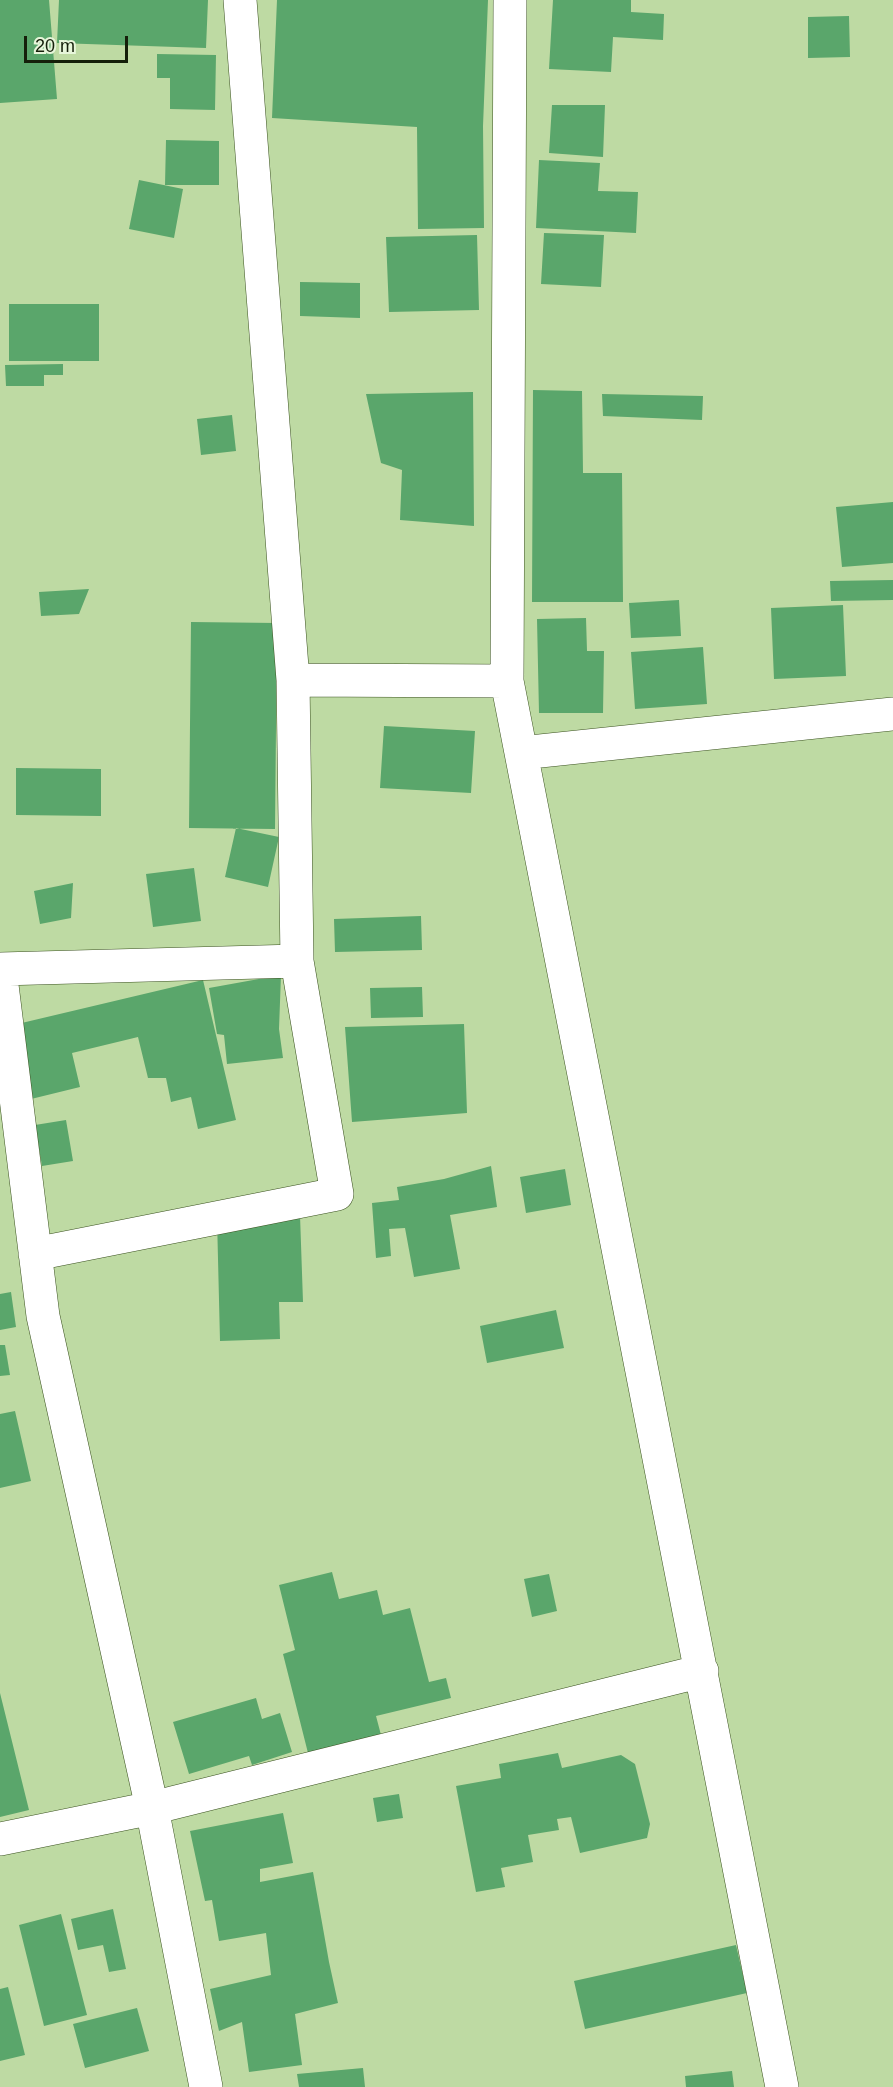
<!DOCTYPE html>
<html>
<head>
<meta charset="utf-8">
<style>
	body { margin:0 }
	#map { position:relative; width:893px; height:2087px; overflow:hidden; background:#bedaa3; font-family:Arial,sans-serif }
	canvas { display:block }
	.scale { position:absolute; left:24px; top:36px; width:104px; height:27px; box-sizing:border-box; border:3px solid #151f0a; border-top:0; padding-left:8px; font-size:18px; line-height:21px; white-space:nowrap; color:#151f0a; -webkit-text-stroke:4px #e7f6da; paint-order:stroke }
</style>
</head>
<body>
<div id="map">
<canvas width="893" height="2087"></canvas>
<div class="scale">20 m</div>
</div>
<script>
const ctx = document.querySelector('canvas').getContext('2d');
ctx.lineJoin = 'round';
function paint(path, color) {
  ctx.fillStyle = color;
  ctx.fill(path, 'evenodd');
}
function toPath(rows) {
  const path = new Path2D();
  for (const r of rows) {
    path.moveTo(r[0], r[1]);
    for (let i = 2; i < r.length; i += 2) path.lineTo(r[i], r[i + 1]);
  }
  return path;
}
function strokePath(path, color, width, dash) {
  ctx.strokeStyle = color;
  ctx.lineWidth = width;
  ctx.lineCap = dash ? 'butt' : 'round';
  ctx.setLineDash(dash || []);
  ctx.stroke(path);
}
paint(toPath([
	[0,0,49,0,57,99,0,103],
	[59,0,208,0,206,48,57,43],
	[277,0,488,0,483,126,484,228,418,229,417,127,272,118],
	[553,0,631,0,631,12,664,14,663,40,613,37,611,72,549,69],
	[849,16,850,57,808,58,808,17],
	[157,54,216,55,215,110,170,109,170,78,157,78],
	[552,105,605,105,603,157,549,153],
	[166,140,219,141,219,185,165,185],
	[539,160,600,163,598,191,638,192,636,233,536,228],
	[139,180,183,189,174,238,129,229],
	[544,233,604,235,601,287,541,284],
	[477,235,479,310,389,312,386,237],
	[300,282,360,283,360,318,300,316],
	[9,304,99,304,99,361,9,361],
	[63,364,63,375,44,375,44,386,6,386,5,365],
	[533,390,582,391,583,473,622,473,623,602,532,602],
	[473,392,474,526,400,520,402,470,381,463,366,394],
	[602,394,703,396,702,420,603,416],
	[232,415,236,451,201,455,197,419],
	[893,502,893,563,842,567,836,507],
	[893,580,893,600,831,601,830,581],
	[89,589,79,614,41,616,39,592],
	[679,600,681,636,631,638,629,603],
	[843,605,846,676,774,679,771,608],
	[586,618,587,651,604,651,603,713,539,713,537,619],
	[191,622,277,623,275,829,189,828],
	[703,647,707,704,635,709,631,652],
	[384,726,475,731,471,793,380,788],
	[16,768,101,769,101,816,16,815],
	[236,828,279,837,268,887,225,877],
	[194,868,201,921,153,927,146,874],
	[73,883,71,918,40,924,34,891],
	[421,916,422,950,335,952,334,919],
	[281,975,279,1029,283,1058,227,1064,224,1035,217,1034,209,988],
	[203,980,236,1120,198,1129,191,1097,171,1102,166,1078,148,1078,138,1037,72,1053,80,1087,27,1100,9,1026],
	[422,987,423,1017,371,1018,370,988],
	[464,1024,467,1113,352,1122,345,1027],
	[66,1120,73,1161,42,1166,35,1125],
	[491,1166,497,1207,450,1215,460,1269,414,1277,405,1228,389,1229,391,1256,376,1258,372,1203,399,1200,397,1187,444,1179],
	[565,1169,571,1205,526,1213,520,1177],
	[300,1215,303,1302,279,1302,280,1339,220,1341,217,1218],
	[11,1292,16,1327,0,1330,0,1294],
	[556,1310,564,1348,487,1363,480,1326],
	[0,1345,5,1345,10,1375,0,1376],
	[15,1411,31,1481,0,1488,0,1414],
	[332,1572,339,1599,377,1590,383,1615,410,1608,429,1682,446,1678,451,1698,376,1716,381,1735,308,1753,283,1654,295,1650,279,1585],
	[549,1574,557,1611,532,1617,524,1579],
	[0,1693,29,1810,0,1817],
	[256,1698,262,1719,280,1713,292,1752,252,1765,249,1756,189,1774,173,1722],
	[558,1753,562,1768,621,1755,635,1764,650,1824,647,1838,580,1853,571,1817,557,1819,559,1830,528,1835,533,1862,501,1868,505,1887,476,1892,456,1786,501,1778,499,1764],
	[399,1794,403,1818,377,1822,373,1798],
	[283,1813,293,1863,260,1869,260,1882,313,1872,329,1962,338,2003,295,2014,302,2065,249,2072,242,2022,219,2031,210,1989,271,1975,266,1933,219,1941,212,1900,205,1901,190,1831],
	[113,1909,126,1969,109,1972,103,1945,78,1950,71,1919],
	[61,1914,87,2015,44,2026,19,1925],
	[736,1945,747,1993,585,2029,574,1981],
	[8,1987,25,2055,0,2061,0,1989],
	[137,2008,149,2051,85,2068,73,2024],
	[363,2068,365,2087,299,2087,297,2074],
	[732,2071,734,2087,686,2087,685,2076]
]), '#5aa66b');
const minor = toPath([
	[510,0,507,681,782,2087],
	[293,680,507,681],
	[521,753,893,714],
	[0,969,43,1316,152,1808,206,2087],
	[0,969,297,961],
	[35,1254,337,1194,297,961,293,680,240,0],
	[0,1839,152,1808,702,1671]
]);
strokePath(minor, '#3b5220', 34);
strokePath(minor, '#fff', 33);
</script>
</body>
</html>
